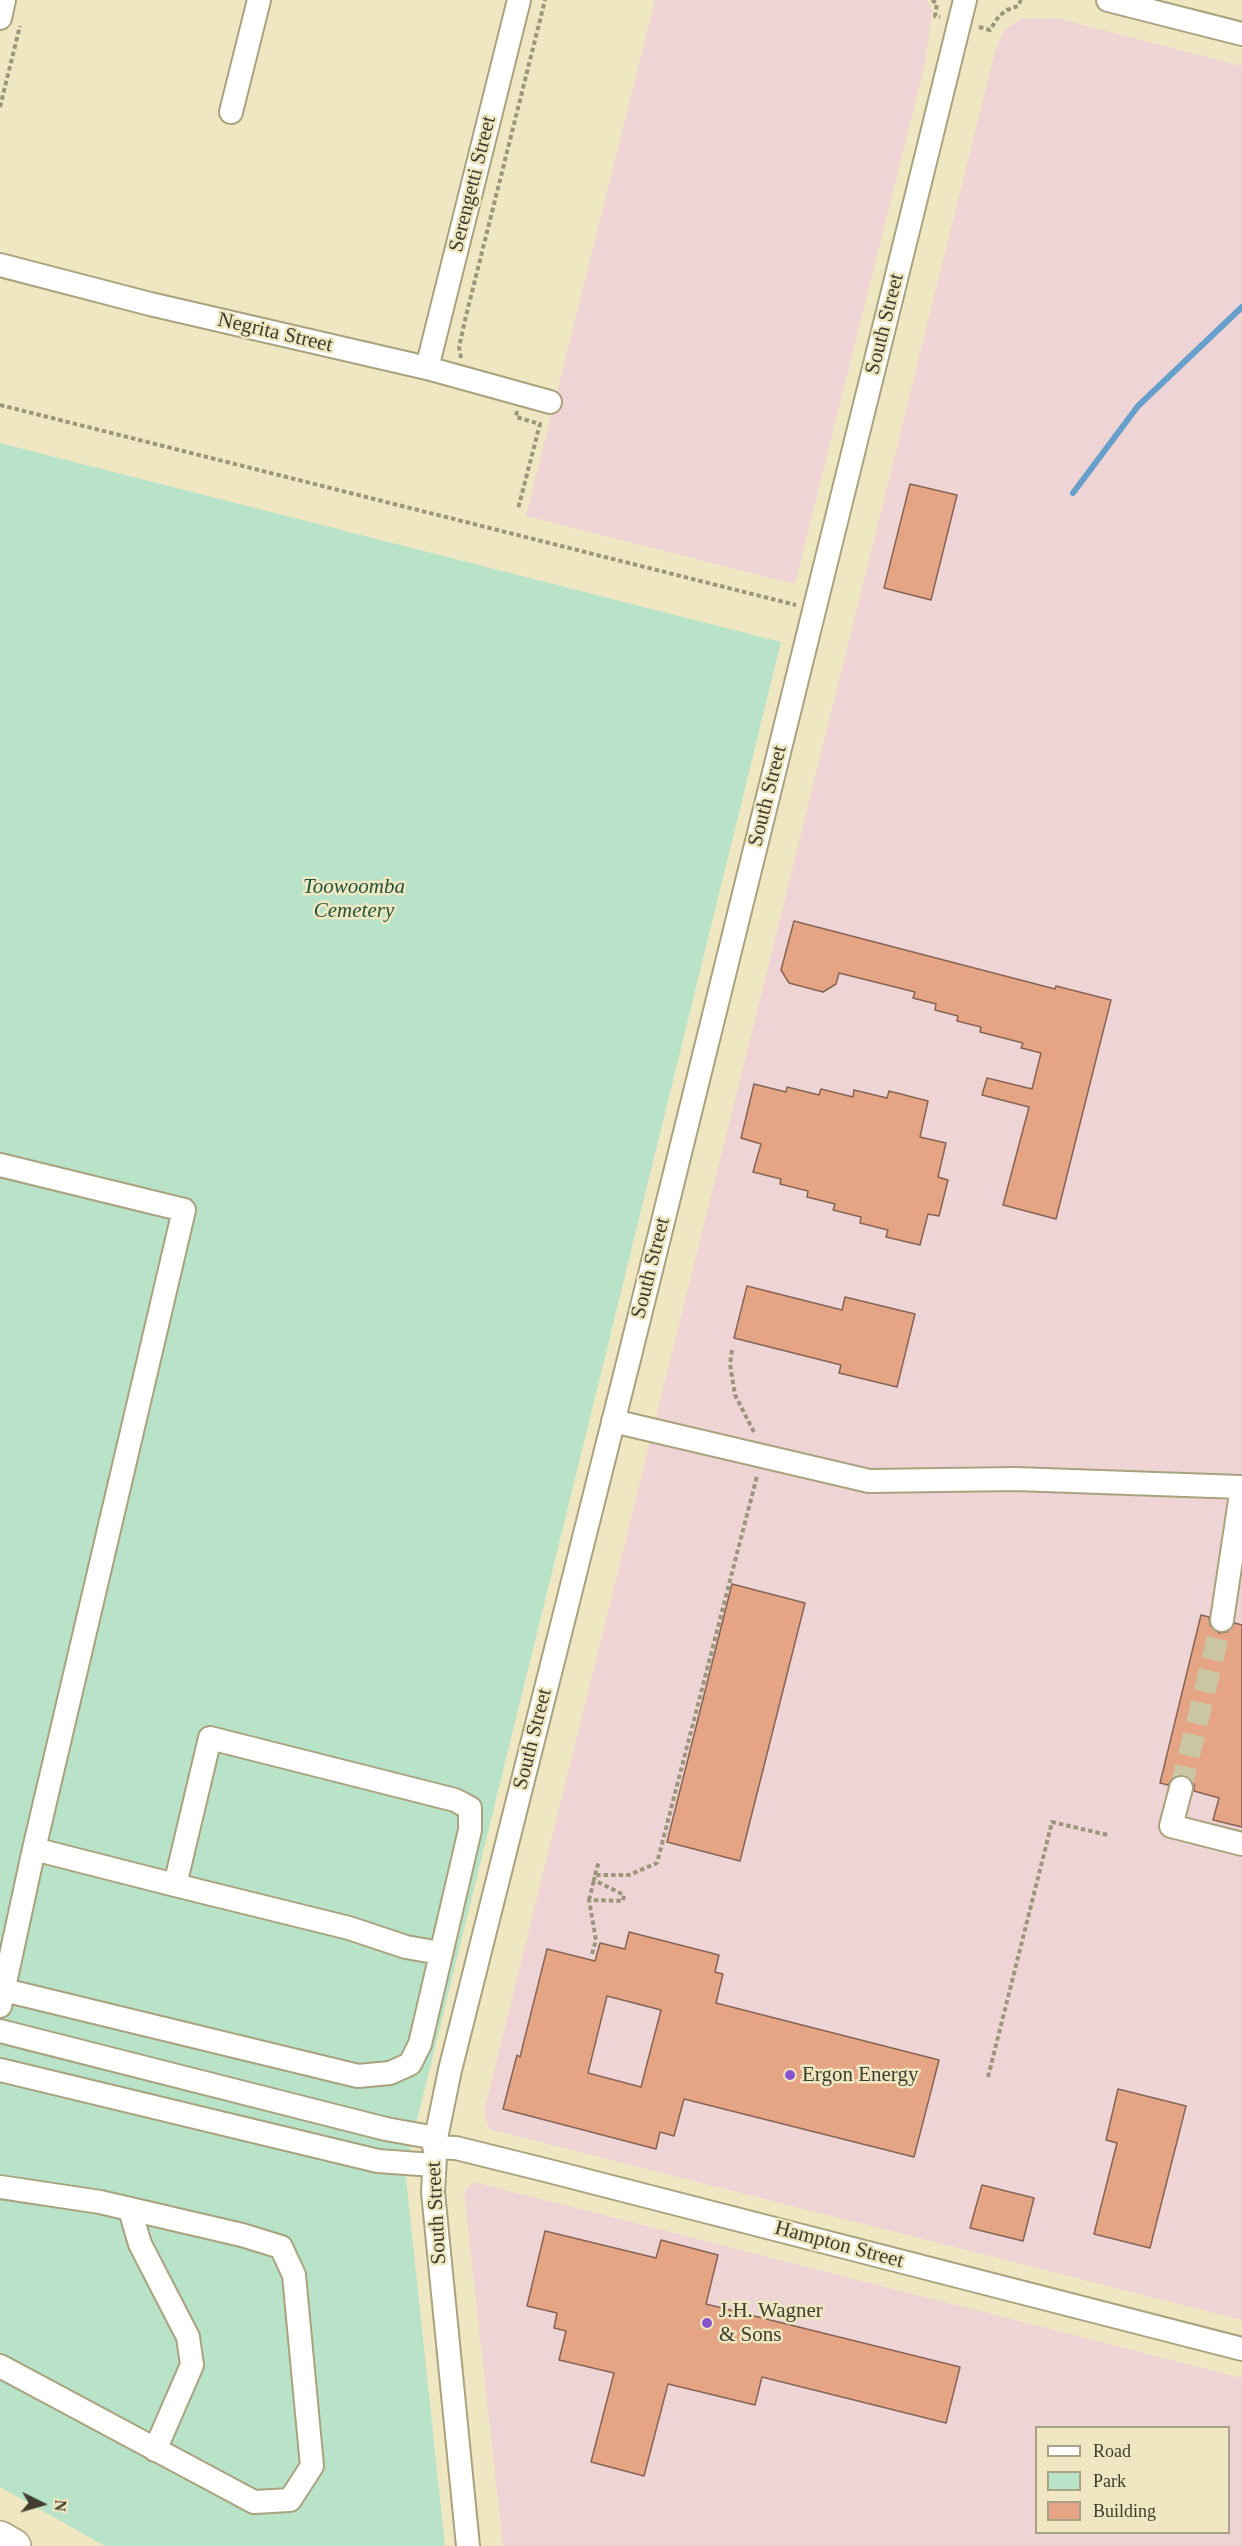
<!DOCTYPE html>
<html>
<head>
<meta charset="utf-8">
<style>
	body { margin:0 }
	#map { position:relative; width:1242px; height:2546px; overflow:hidden; background:#eee7c1; font-family:"Times New Roman",serif }
	canvas { display:block }
	.legend { position:absolute; left:1035px; top:2426px; width:195px; height:108px; box-sizing:border-box; background:#eee7c1; border:2px solid #a8a386; margin:0; padding:8px 10px; list-style:none; font-size:18px; color:#403d2e }
	.legend li { display:flex; align-items:center; gap:12px; height:30px }
	.legend b { width:30px; border:2px solid #a8a386 }
	.north { position:absolute; left:12px; top:2474px; width:60px; height:60px; -webkit-text-stroke:4px #eee7c1; paint-order:stroke; rotate:95deg; font-size:16px; font-weight:700; line-height:24px; text-align:center; color:#403d2e }
	.north::after { content:''; display:block; margin:auto; width:21px; height:27px; background:#403d2e; clip-path:polygon(50% 0,100% 100%,50% 72%,0 100%) }
</style>
</head>
<body>
<div id="map">
<canvas width="1242" height="2546"></canvas>
<ul class="legend">
<li><b style="height:8px;background:#fff"></b>Road</li>
<li><b style="height:16px;background:#b9e3c9"></b>Park</li>
<li><b style="height:16px;background:#e5a484"></b>Building</li>
</ul>
<div class="north">N</div>
</div>
<script>
const ctx = document.querySelector('canvas').getContext('2d');
ctx.lineJoin = 'round';
function paint(path, color) {
  ctx.fillStyle = color;
  ctx.fill(path, 'evenodd');
}
function toPath(rows) {
  const path = new Path2D();
  for (const r of rows) {
    path.moveTo(r[0], r[1]);
    for (let i = 2; i < r.length; i += 2) path.lineTo(r[i], r[i + 1]);
  }
  return path;
}
function strokePath(path, color, width, dash) {
  ctx.strokeStyle = color;
  ctx.lineWidth = width;
  ctx.lineCap = dash ? 'butt' : 'round';
  ctx.setLineDash(dash || []);
  ctx.stroke(path);
}
function drawText(font, color, halo, rows, align = 'center') {
  ctx.font = font + ' "Times New Roman",serif';
  ctx.lineWidth = 5;
  ctx.setLineDash([]);
  ctx.textBaseline = 'middle';
  ctx.strokeStyle = halo;
  ctx.fillStyle = color;
  for (const [text, x, y, turn = 0] of rows) {
    ctx.save();
    ctx.translate(x, y);
    ctx.rotate((+turn || 0) * Math.PI / 180);
    ctx.textAlign = isNaN(turn) ? turn : align;
    if (halo) ctx.strokeText(text, 0, 0);
    ctx.fillText(text, 0, 0);
    ctx.restore();
  }
}
paint(toPath([
	[655,0,926,0,932,10,925,63,795,584,526,516],
	[1056,18,1242,66,1242,2320,489,2129,484,2111,995,52,1004,30,1021,19],
	[474,2182,1242,2378,1242,2546,503,2546,464,2191],
	[1036,2428,1228,2428,1228,2532,1036,2532]
]), '#efd4d5');
paint(toPath([
	[0,443,781,642,405,2169,445,2546,105,2546,0,2487]
]), '#b9e3c9');
strokePath(toPath([
	[1073,493,1138,406,1242,307]
]), '#669fcc', 6);
const building = toPath([
	[910,484,957,495,931,600,884,588,910,484],
	[794,921,1055,989,1056,986,1111,1000,1056,1219,1003,1205,1029,1107,982,1095,987,1078,1032,1089,1041,1053,1021,1048,1023,1043,980,1032,981,1027,957,1021,958,1016,935,1010,936,1004,913,998,915,992,839,973,836,984,823,992,789,983,781,970,794,921],
	[754,1084,786,1092,787,1087,819,1095,821,1089,853,1097,854,1090,887,1098,889,1091,928,1101,920,1137,946,1143,938,1177,948,1180,939,1216,928,1214,920,1245,886,1237,888,1230,860,1223,861,1217,833,1210,835,1204,807,1197,808,1191,780,1184,781,1179,753,1172,761,1144,741,1138,754,1084],
	[747,1286,842,1310,845,1297,915,1314,897,1387,839,1373,841,1365,734,1338,747,1286],
	[732,1584,805,1603,740,1861,667,1842,732,1584],
	[1201,1615,1209,1617,1210,1625,1219,1633,1227,1632,1235,1623,1242,1625,1242,1827,1213,1820,1219,1798,1194,1791,1194,1784,1185,1775,1177,1775,1168,1785,1160,1783,1201,1615],
	[629,1932,719,1955,715,1972,723,1974,716,2003,939,2060,914,2157,684,2099,674,2136,660,2132,656,2149,503,2109,517,2055,520,2057,547,1949,595,1961,600,1943,625,1949,629,1932],
	[607,1996,661,2010,641,2087,588,2073,607,1996],
	[1118,2089,1186,2106,1150,2248,1094,2234,1117,2143,1106,2140,1118,2089],
	[982,2185,1034,2198,1023,2241,970,2228,982,2185],
	[545,2231,656,2258,661,2240,718,2255,706,2304,960,2367,946,2423,762,2377,755,2405,668,2384,644,2476,591,2462,614,2373,559,2360,566,2331,554,2328,557,2313,527,2306,545,2231]
]);
paint(building, '#e5a484');
strokePath(building, '#856454', 1.5);
strokePath(toPath([
	[1181,1788,1222,1620]
]), '#cbc5a4', 22, [22, 11]);
const minor = toPath([
	[1108,0,1242,34],
	[0,18,4,0],
	[231,112,259,0],
	[0,265,150,304,427,368,550,402],
	[427,368,519,0],
	[0,1165,184,1210,34,1849,0,2006],
	[613,1421,869,1481,1016,1479,1241,1487],
	[1222,1620,1242,1487],
	[1181,1788,1171,1826,1242,1844],
	[34,1849,175,1885],
	[4,1990,358,2076,390,2073,410,2064,420,2044,470,1830,470,1808,455,1800,210,1738,175,1885,349,1928,406,1947,440,1953],
	[0,2031,386,2129,436,2138],
	[0,2070,378,2161,433,2165],
	[434,2147,456,2148,545,2170,1242,2349],
	[0,2187,100,2202,242,2235,281,2247,294,2275,312,2466,290,2500,254,2502,0,2366],
	[130,2210,140,2244,188,2337,192,2365,155,2450],
	[468,2546,433,2192,436,2138,450,2070,629,1359,965,0]
]);
const highway = toPath([
	[0,2538,14,2546]
]);
strokePath(minor, '#a9a27e', 26);
strokePath(highway, '#a9a27e', 36);
strokePath(toPath([
	[932,0,937,4,935,16,940,17],
	[979,27,990,30,999,16,1007,10,1018,6,1021,0],
	[0,107,20,26],
	[461,358,459,347,466,316,545,0],
	[0,405,796,605],
	[517,411,516,417,540,424,518,509],
	[732,1350,730,1364,735,1395,755,1434],
	[595,1875,599,1861],
	[589,1900,594,1880],
	[592,1954,596,1940,589,1900,623,1901,624,1895,594,1880,595,1875,629,1875,657,1863,757,1476],
	[988,2077,1052,1822,1108,1835]
]), '#9b967b', 4, [4.5, 3]);
strokePath(minor, '#fff', 22);
strokePath(highway, '#fff', 33);
for (const [x, y, r, color] of [
	[790,2075,6,"#8854cc"],
	[707,2323,6,"#8854cc"]
]) {
  const dot = new Path2D();
  dot.arc(x, y, r, 0, 2 * Math.PI);
  ctx.fillStyle = color;
  ctx.fill(dot);
  strokePath(dot, '#eee7c1', 2);
}
drawText('21px', '#403d2e', '#eee7c1', [
	["Serengetti Street",473,184,-76],
	["South Street",885,324,-76],
	["Negrita Street",275,333,13],
	["South Street",768,796,-76],
	["South Street",651,1268,-76],
	["South Street",533,1739,-76],
	["South Street",437,2213,-93],
	["Hampton Street",839,2245,15]
]);
drawText('italic 21px', '#205339', '#eee7c1', [
	["Toowoomba",354,887],
	["Cemetery",354,911]
]);
drawText('21px', '#403d2e', '#eee7c1', [
	["Ergon Energy",802,2075],
	["J.H. Wagner",719,2311],
	["& Sons",719,2335]
], 'left');
</script>
</body>
</html>
